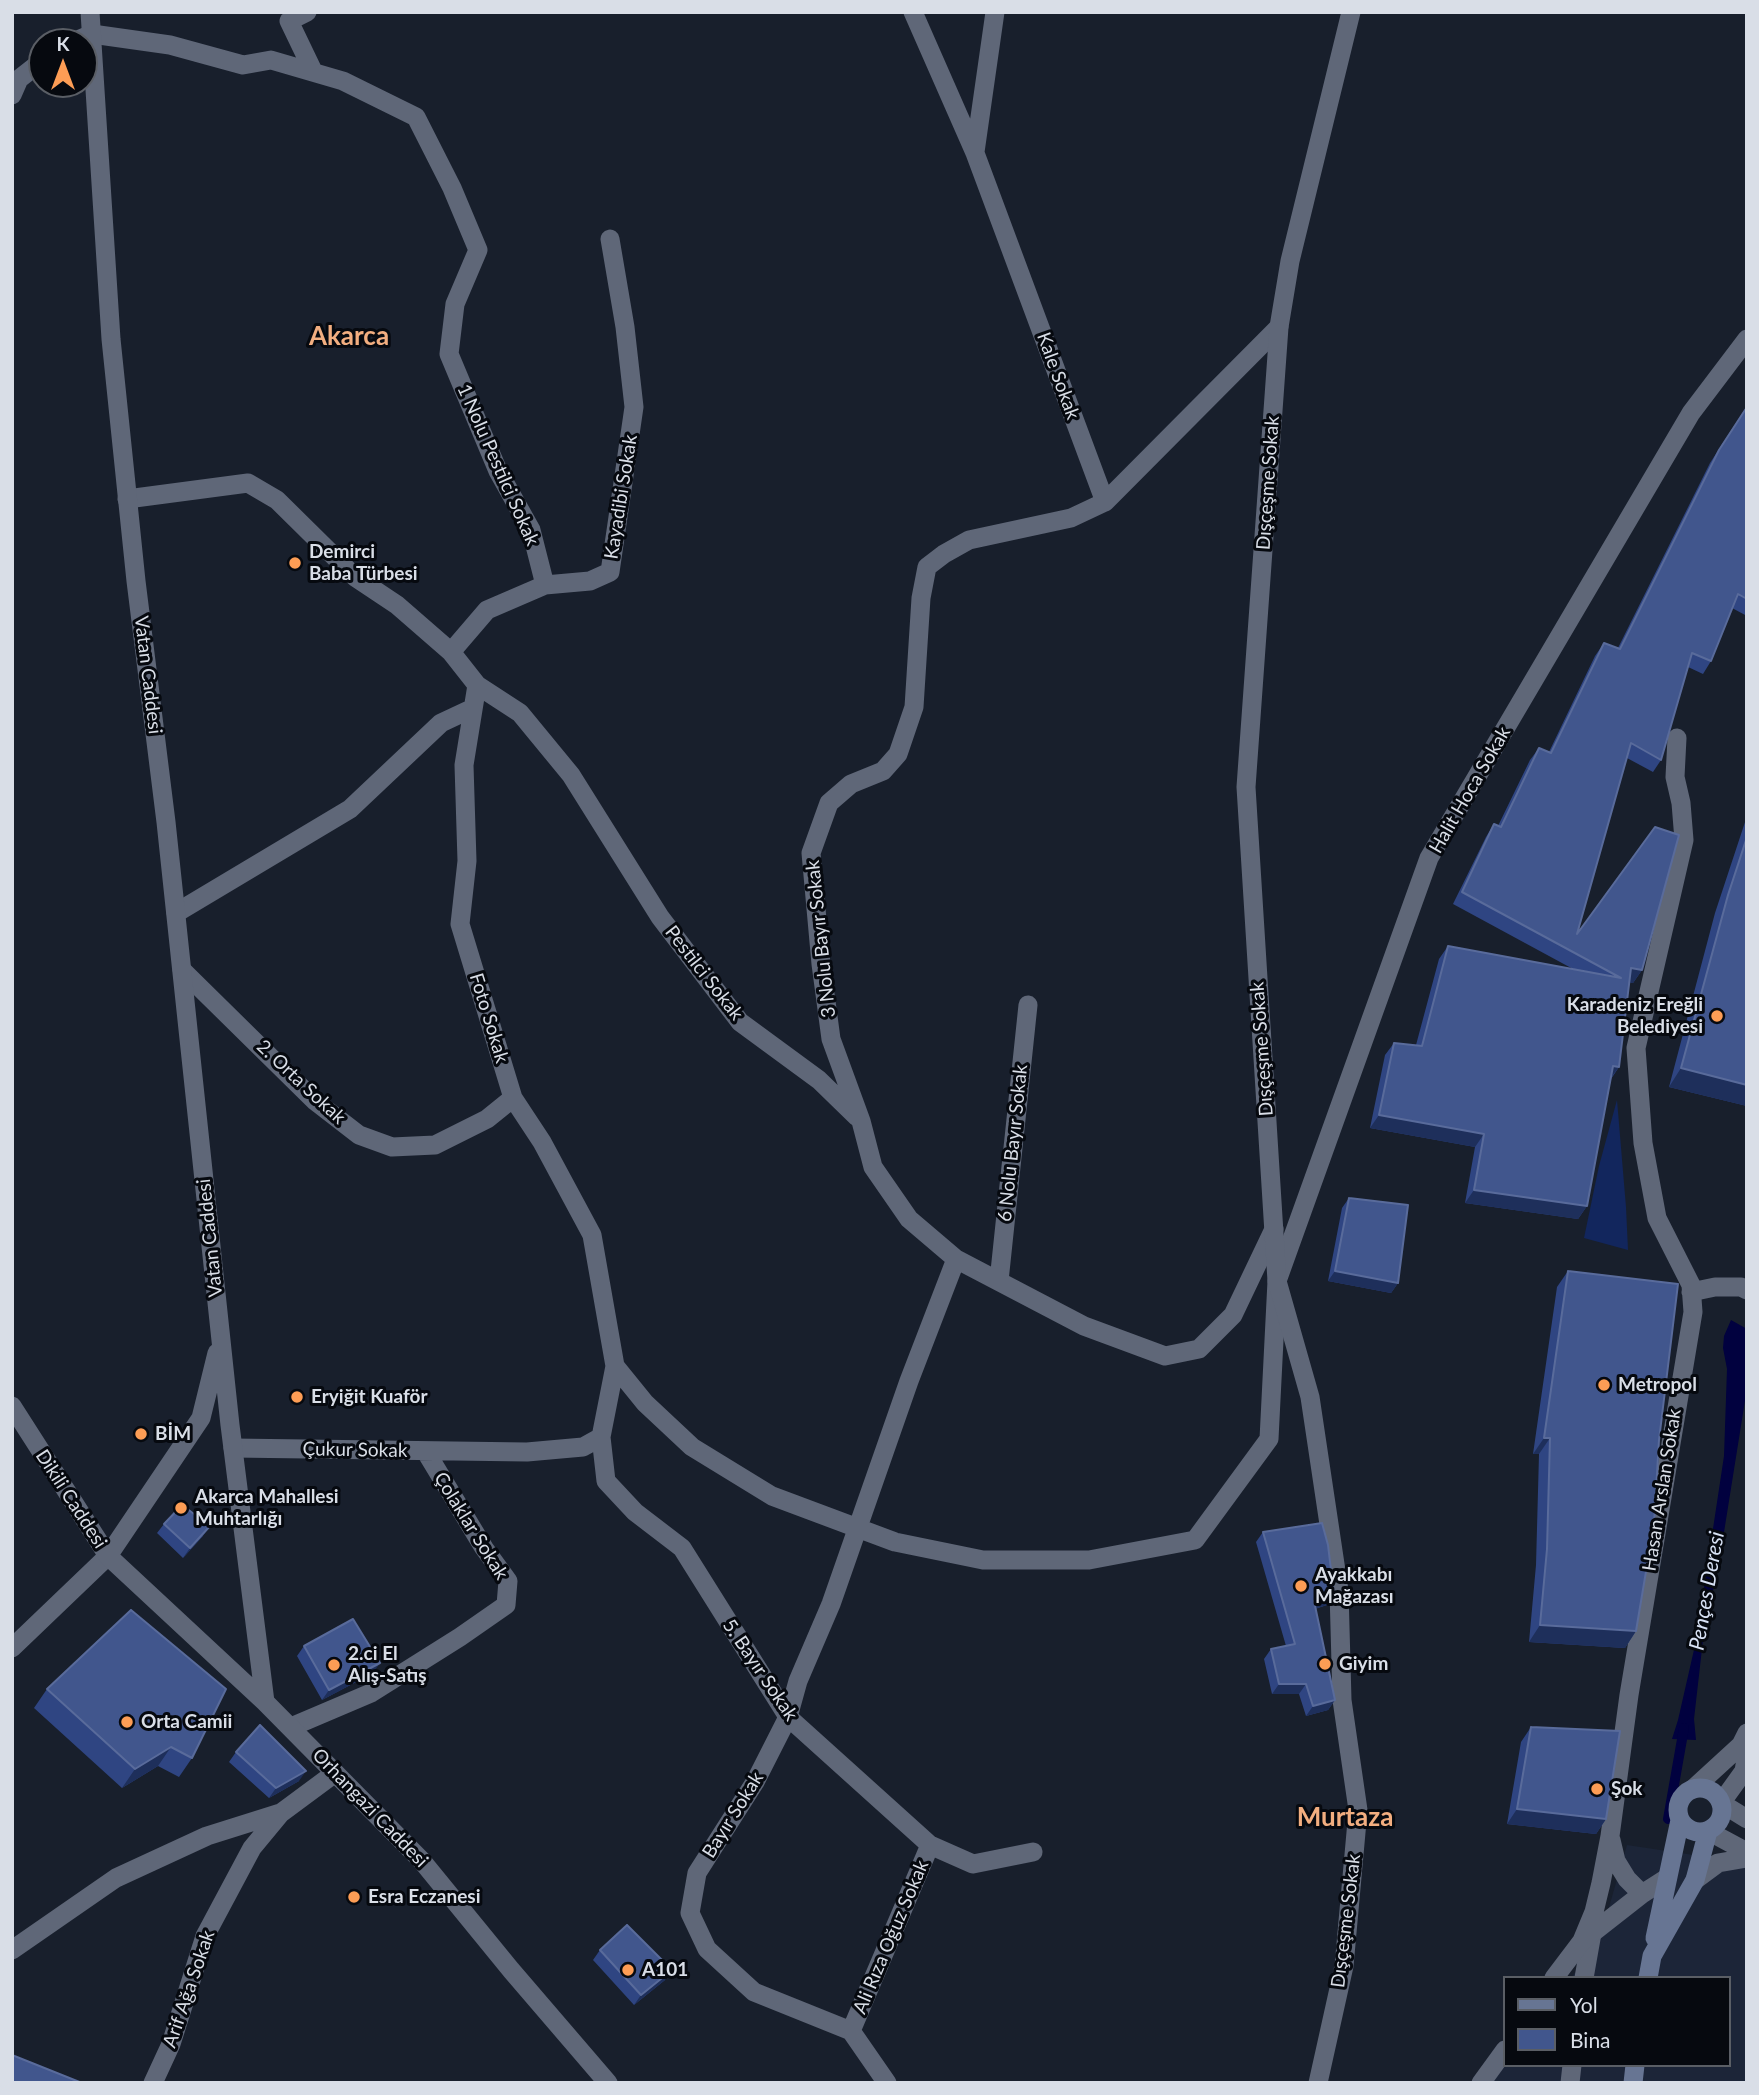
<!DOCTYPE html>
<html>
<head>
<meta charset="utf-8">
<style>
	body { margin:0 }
	#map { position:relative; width:1759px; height:2095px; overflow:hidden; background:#181f2c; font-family:Lato,sans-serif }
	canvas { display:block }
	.frame { position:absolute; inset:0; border:14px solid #d9dee7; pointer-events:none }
	.legend { position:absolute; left:1503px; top:1976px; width:228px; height:91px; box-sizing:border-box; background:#06090f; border:2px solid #5a5e65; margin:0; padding:9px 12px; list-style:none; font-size:21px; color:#d9dee7 }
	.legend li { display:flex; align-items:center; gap:14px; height:35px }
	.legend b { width:35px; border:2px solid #5a5e65 }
	.north { position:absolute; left:28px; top:28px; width:70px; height:70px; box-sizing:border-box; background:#06090f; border:2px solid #5a5e65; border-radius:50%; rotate:0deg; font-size:19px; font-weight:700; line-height:28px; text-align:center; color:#d9dee7 }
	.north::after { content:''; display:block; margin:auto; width:24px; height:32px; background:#fd9d55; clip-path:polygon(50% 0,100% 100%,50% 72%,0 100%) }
</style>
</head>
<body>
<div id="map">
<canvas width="1759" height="2095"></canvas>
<div class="frame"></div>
<ul class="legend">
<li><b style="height:9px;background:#677593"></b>Yol</li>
<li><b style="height:19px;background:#41568d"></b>Bina</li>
</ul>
<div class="north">K</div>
</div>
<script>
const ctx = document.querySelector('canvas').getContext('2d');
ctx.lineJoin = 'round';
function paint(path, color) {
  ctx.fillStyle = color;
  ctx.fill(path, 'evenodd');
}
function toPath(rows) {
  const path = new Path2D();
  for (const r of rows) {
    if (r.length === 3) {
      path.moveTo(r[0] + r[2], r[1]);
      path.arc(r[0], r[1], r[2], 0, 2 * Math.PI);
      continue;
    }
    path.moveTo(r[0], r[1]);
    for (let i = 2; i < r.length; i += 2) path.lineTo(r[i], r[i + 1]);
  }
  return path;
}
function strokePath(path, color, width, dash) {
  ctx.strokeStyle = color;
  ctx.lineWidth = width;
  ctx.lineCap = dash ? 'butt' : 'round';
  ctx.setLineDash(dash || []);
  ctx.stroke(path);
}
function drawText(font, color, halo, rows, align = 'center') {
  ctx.font = font + ' Lato,sans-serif';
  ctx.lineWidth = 6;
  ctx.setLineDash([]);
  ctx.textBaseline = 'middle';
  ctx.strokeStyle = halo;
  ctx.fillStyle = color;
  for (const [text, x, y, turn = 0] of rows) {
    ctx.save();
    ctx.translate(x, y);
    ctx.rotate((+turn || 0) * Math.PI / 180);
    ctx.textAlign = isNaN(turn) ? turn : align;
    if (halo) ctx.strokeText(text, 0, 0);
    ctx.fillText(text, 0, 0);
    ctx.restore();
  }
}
paint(toPath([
	[1627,1845,1747,1863,1747,2083,1490,2083,1506,2065,1729,2065,1729,1978,1571,1978,1600,1938]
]), '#1c2538');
paint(toPath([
	[1617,1100,1626,1207,1628,1250,1584,1238,1599,1166]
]), '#12265d');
paint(toPath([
	[1731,1320,1747,1329,1747,1388,1721,1551,1703,1640,1694,1719,1696,1740,1672,1739,1678,1720,1696,1641,1724,1456,1727,1369,1723,1348,1724,1336]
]), '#01013f');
strokePath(toPath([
	[1668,1819,1684,1728]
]), '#01013f', 10);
strokePath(toPath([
	[12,1950,116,1878,207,1836,280,1813],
	[1584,1978,1592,1933],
	[153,2083,171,2044,205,1936,252,1848,281,1813,335,1773],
	[1570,2083,1572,2065]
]), '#5f6778', 19);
strokePath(toPath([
	[307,12,289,21,313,71],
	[913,12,975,153,1105,502,1279,327],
	[73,42,92,34,170,45,243,65,271,60,343,81,416,117,452,188,478,250,455,304,449,354,498,471,531,530,545,585],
	[12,95,19,79,42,61],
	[975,152,995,12],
	[127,499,248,483,277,500,355,577,397,605,451,652,477,685,520,713,571,775,660,917,740,1022,819,1080,857,1117],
	[1105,502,1071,518,969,540,944,554,927,567,921,598,914,707,898,754,883,771,851,784,829,803,811,853,821,964,831,1039,861,1121,873,1167,909,1219,956,1259,1084,1326,1165,1356,1199,1349,1233,1315,1274,1229],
	[451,652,487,610,545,585,590,581,610,572,634,407,625,327,610,239],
	[176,913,350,809,441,723,473,708],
	[182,970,315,1101,359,1135,392,1147,435,1145,487,1119,513,1098],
	[999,1281,1028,1005],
	[1691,1292,1715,1287,1741,1287,1747,1290],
	[615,1366,645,1403,692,1447,772,1496,895,1542,983,1560,1089,1560,1195,1540,1269,1439,1277,1281,1429,858,1691,413,1747,339],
	[601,1437,606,1481,635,1512,682,1548,788,1717,930,1845],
	[233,1448,527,1452,583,1447,601,1437,615,1366,592,1235,542,1142,513,1098,460,924,467,861,464,765,477,685],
	[12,1648,108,1556],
	[291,1727,371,1693,460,1637,506,1605,508,1581,484,1548,426,1452],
	[1611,1840,1616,1861,1627,1879,1642,1894],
	[1582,1941,1594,1912,1601,1883,1610,1836,1629,1695,1693,1312,1691,1285,1657,1218,1643,1143,1636,1048,1684,840,1681,803,1675,777,1677,738],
	[1554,1978,1582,1941,1642,1894,1667,1878],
	[851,2031,754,1992,707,1949,690,1913,697,1873,755,1782,788,1717,798,1681,831,1604,909,1381,956,1259],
	[851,2031,930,1845,973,1864,1033,1852],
	[851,2031,887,2083],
	[1481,2083,1505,2050]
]), '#5f6778', 19);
strokePath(toPath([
	[90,12,111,339,136,581,166,822,230,1425,265,1702],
	[12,1406,108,1556,265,1702,422,1861,511,1970,608,2083],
	[108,1556,201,1418,217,1353],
	[1747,1753,1744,1771,1721,1803,1747,1819],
	[1693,1789,1741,1745,1747,1733],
	[1708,1831,1747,1852],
	[1695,1880,1718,1863,1747,1858],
	[1318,2083,1344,1966,1358,1810,1342,1700,1339,1591,1310,1397,1277,1281,1246,787,1279,327,1290,261,1351,12]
]), '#5f6778', 19);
strokePath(toPath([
	[1700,1810,22],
	[1655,1938,1680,1820],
	[1648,1978,1652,1956,1695,1880,1708,1831],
	[1633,2083,1635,2065]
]), '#677593', 19);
paint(toPath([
	[1747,406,1747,616,1732,608,1711,661,1703,674,1688,667,1661,760,1653,772,1627,758,1577,934,1642,970,1633,983,1629,982,1619,1067,1611,1079,1587,1206,1578,1219,1465,1203,1475,1147,1370,1128,1385,1055,1394,1043,1416,1045,1439,959,1448,946,1573,969,1453,904,1486,837,1494,824,1498,826,1530,760,1539,748,1549,752,1595,656,1604,643,1618,648,1710,463],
	[1747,816,1747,1106,1669,1087,1715,913],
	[1349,1198,1398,1283,1391,1293,1328,1281,1342,1208],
	[1568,1271,1636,1631,1625,1648,1529,1642,1536,1565,1539,1454,1533,1454,1557,1287],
	[164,1524,203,1536,183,1558,157,1533],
	[1263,1532,1334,1595,1327,1605,1315,1609,1335,1700,1328,1710,1306,1716,1299,1694,1272,1694,1264,1659,1271,1649,1286,1646,1256,1542],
	[131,1610,192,1758,179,1777,158,1766,122,1788,34,1708,47,1689],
	[304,1646,373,1673,322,1700,297,1656],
	[1531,1727,1606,1819,1596,1834,1507,1824,1521,1742],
	[236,1752,299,1781,269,1798,229,1762],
	[600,1950,665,1980,634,2005,593,1960]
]), '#2f4582');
paint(toPath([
	[1631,968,1642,970,1633,983,1622,981],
	[1613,1066,1619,1067,1610,1079],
	[1681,1068,1747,1085,1747,1106,1669,1087],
	[1379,1115,1484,1134,1475,1147,1370,1128],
	[1474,1190,1587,1206,1578,1219,1465,1203],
	[1335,1271,1398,1283,1391,1293,1328,1281],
	[1544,1438,1550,1438,1539,1454,1533,1454],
	[210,1526,203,1536,183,1558,190,1548],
	[1334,1595,1327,1605,1307,1611,1314,1601],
	[1540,1625,1636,1631,1625,1648,1529,1642],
	[380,1663,373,1673,322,1700,329,1690],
	[1279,1684,1306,1684,1299,1694,1272,1694],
	[1335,1700,1328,1710,1306,1716,1313,1706],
	[171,1747,158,1766,122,1788,135,1769],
	[306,1771,299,1781,269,1798,276,1788],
	[1517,1809,1606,1819,1596,1834,1507,1824],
	[672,1970,665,1980,634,2005,641,1995]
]), '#1e2f5b');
const building = toPath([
	[1747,407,1747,599,1738,594,1711,661,1692,653,1661,760,1631,743,1577,934,1655,827,1679,835,1642,970,1631,968,1619,1067,1613,1066,1587,1206,1474,1190,1484,1134,1379,1115,1394,1043,1422,1046,1448,946,1621,978,1462,892,1494,824,1501,827,1539,748,1551,753,1604,643,1620,649,1719,450,1747,407],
	[1747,837,1747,1085,1681,1068,1728,895,1747,837],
	[1349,1198,1408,1205,1398,1283,1335,1271,1349,1198],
	[1568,1271,1678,1284,1659,1440,1654,1524,1636,1631,1540,1625,1547,1549,1550,1438,1544,1438,1568,1271],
	[182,1505,210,1526,190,1548,164,1524,182,1505],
	[1322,1523,1328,1545,1334,1595,1314,1601,1335,1700,1313,1706,1306,1684,1279,1684,1271,1649,1295,1644,1263,1532,1322,1523],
	[131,1610,226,1689,192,1758,171,1747,135,1769,47,1689,131,1610],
	[353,1619,380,1663,329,1690,304,1646,353,1619],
	[260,1725,306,1771,276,1788,236,1752,260,1725],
	[1531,1727,1620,1731,1606,1819,1517,1809,1531,1727],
	[627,1925,672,1970,641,1995,600,1950,627,1925],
	[12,2055,82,2083,12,2083,12,2055]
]);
paint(building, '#41568d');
strokePath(building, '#596b9b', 2);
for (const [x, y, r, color] of [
	[295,563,7,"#fd9d55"],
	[1717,1016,7,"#fd9d55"],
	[1604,1385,7,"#fd9d55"],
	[297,1397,7,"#fd9d55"],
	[141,1434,7,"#fd9d55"],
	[181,1508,7,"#fd9d55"],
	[1301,1586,7,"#fd9d55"],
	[1325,1664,7,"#fd9d55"],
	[334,1665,7,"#fd9d55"],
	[127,1722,7,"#fd9d55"],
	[1597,1789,7,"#fd9d55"],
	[354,1897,7,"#fd9d55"],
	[628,1970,7,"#fd9d55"]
]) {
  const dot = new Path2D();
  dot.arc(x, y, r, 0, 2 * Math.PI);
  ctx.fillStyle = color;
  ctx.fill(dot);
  strokePath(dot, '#06090f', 2.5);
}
drawText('19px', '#d9dee7', '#06090f', [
	["Kale Sokak",1058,376,70],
	["1 Nolu Pestilci Sokak",498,465,66],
	["Dışçeşme Sokak",1268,483,-86],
	["Kayadibi Sokak",621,497,-81],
	["Vatan Caddesi",148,675,83],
	["Halit Hoca Sokak",1470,790,-60],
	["3 Nolu Bayır Sokak",821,939,-96],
	["Pestilci Sokak",704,973,52],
	["Foto Sokak",489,1018,73],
	["Dışçeşme Sokak",1262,1049,-94],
	["2. Orta Sokak",301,1082,43],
	["6 Nolu Bayır Sokak",1013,1143,-84],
	["Vatan Caddesi",210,1238,-96],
	["Çukur Sokak",355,1450,1],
	["Hasan Arslan Sokak",1662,1490,-81],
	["Dikili Caddesi",71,1499,57],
	["Çolaklar Sokak",471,1526,58],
	["5. Bayır Sokak",760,1670,56],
	["Orhangazi Caddesi",370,1808,46],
	["Bayır Sokak",733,1815,-58],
	["Dışçeşme Sokak",1346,1921,-83],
	["Ali Rıza Oğuz Sokak",891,1937,-67],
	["Arif Ağa Sokak",189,1989,-71]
]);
drawText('bold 19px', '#d9dee7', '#06090f', [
	["Demirci",309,552],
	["Baba Türbesi",309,574],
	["Karadeniz Ereğli",1703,1005,"right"],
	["Belediyesi",1703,1027,"right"],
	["Metropol",1618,1385],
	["Eryiğit Kuaför",311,1397],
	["BİM",155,1434],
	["Akarca Mahallesi",195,1497],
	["Muhtarlığı",195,1519],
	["Ayakkabı",1315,1575],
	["Mağazası",1315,1597],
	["2.ci El",348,1654],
	["Alış-Satış",348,1676],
	["Giyim",1339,1664],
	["Orta Camii",141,1722],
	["Şok",1611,1789],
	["Esra Eczanesi",368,1897],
	["A101",642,1970]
], 'left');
drawText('italic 21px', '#d8e2f5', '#06090f', [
	["Pençes Deresi",1707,1591,-80]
]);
drawText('bold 26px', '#f2ae80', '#06090f', [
	["Akarca",349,337],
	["Murtaza",1345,1818]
]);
</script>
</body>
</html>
